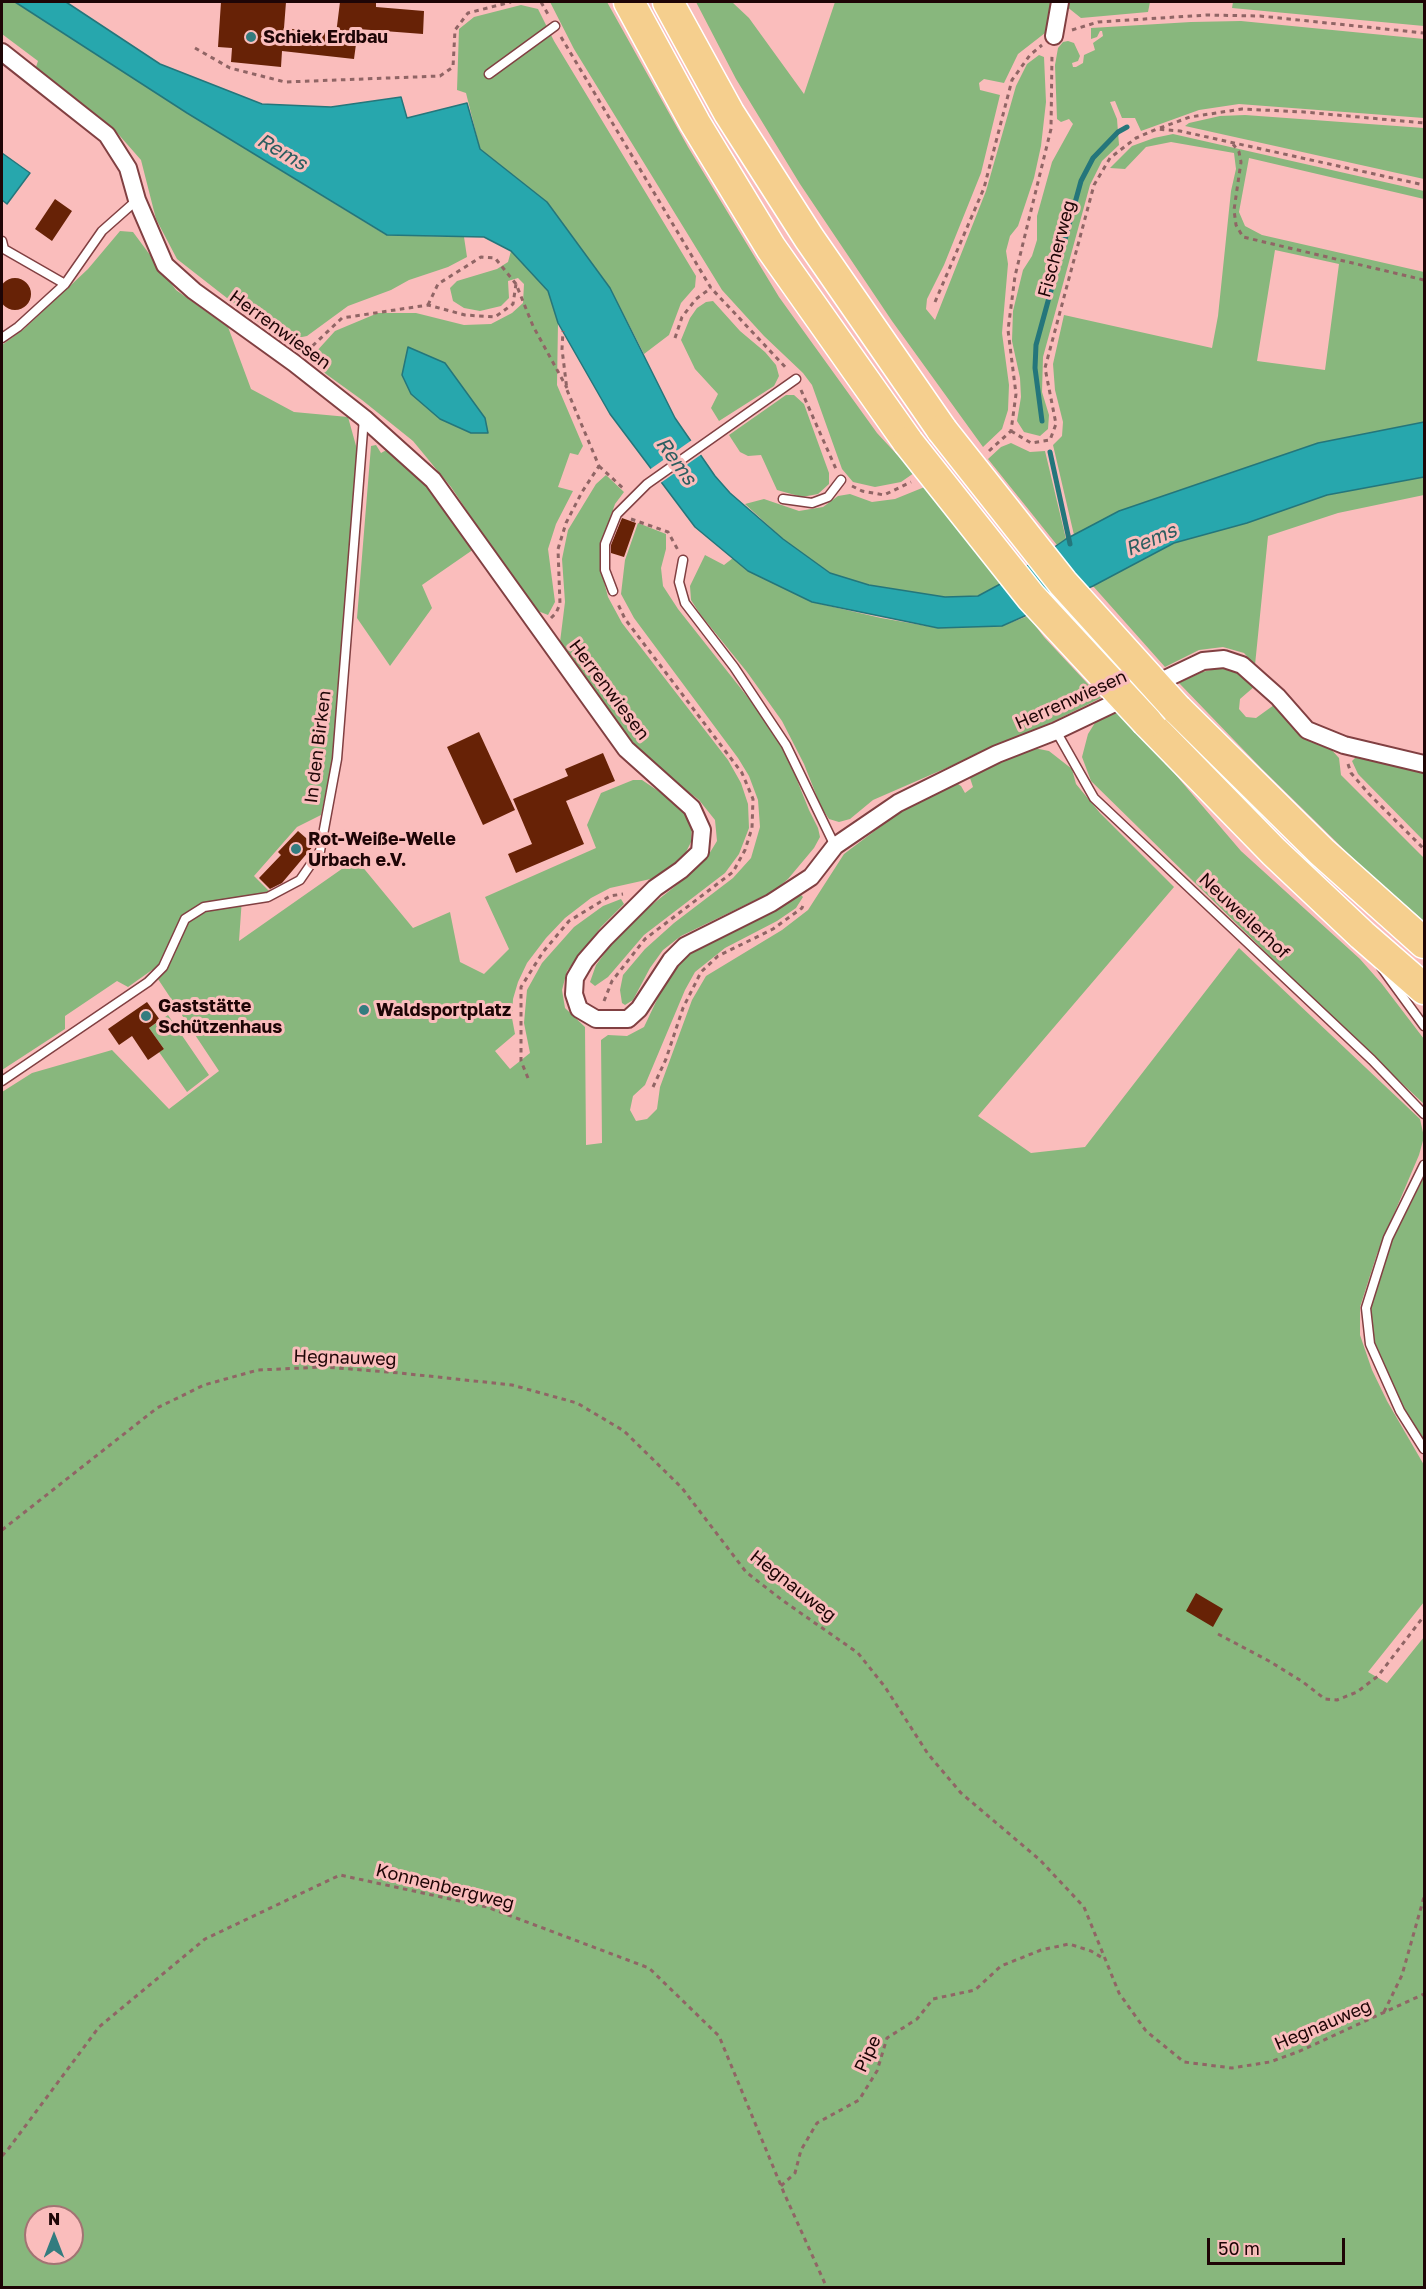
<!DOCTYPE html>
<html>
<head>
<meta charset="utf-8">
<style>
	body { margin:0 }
	#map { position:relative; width:1426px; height:2289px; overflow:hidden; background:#fabdbc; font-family:"Golos Text",sans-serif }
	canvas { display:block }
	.frame { position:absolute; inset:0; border:3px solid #1e0506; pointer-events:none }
	.north { position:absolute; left:24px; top:2205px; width:60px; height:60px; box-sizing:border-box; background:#fabdbc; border:2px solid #a27373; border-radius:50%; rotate:0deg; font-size:16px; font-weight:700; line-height:24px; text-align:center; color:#1e0506 }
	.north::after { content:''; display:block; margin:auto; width:21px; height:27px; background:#337c7f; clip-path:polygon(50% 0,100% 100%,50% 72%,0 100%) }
	.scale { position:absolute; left:1207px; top:2238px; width:138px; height:27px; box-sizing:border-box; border:3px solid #1e0506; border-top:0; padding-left:8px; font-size:18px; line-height:21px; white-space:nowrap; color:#1e0506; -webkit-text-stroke:4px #fabdbc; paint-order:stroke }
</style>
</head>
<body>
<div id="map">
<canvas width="1426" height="2289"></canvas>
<div class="frame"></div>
<div class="north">N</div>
<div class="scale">50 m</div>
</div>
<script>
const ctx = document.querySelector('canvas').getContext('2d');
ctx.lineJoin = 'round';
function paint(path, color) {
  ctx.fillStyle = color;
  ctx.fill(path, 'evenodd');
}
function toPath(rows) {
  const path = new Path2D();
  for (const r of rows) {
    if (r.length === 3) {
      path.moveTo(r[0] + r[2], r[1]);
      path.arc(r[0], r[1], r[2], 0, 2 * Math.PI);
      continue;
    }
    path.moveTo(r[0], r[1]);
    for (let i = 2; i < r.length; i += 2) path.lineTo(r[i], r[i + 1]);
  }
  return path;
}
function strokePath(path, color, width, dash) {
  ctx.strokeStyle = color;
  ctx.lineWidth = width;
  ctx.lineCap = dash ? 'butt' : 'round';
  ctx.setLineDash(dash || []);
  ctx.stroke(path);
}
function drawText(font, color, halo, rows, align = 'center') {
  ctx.font = font + ' "Golos Text",sans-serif';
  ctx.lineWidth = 6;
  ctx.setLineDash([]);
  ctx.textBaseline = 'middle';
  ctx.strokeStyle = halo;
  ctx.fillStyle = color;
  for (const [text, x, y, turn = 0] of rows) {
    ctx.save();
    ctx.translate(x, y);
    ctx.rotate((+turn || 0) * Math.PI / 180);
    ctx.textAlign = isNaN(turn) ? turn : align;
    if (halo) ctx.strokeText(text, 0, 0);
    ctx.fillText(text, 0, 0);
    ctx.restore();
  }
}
paint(toPath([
	[2,2,15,2,187,113,386,235,464,237,467,257,448,267,409,280,391,290,348,306,307,336,282,341,177,259,156,219,141,160,112,127,36,67,38,61,2,34],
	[550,2,607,2,688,147,779,297,877,433,914,473,901,482,875,487,853,482,842,469,812,385,803,373,764,336,722,290,574,49],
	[696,2,732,2,749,18,804,94,835,2,1053,2,1045,33,1018,54,1004,83,984,79,979,83,980,90,1000,95,981,173,944,265,927,299,926,309,935,320,986,191,1016,86,1027,64,1039,55,1044,57,1046,102,1041,146,1034,178,1018,226,1010,236,1006,251,1008,264,1002,333,1009,385,1008,410,1002,429,983,447,892,321,800,184,736,79],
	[1067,2,1150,2,1148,12,1081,18,1066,6],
	[1233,2,1424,2,1424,26,1232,8],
	[521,5,538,9,554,41,696,276,695,287,681,303,669,335,644,354,610,288,547,202,480,149,466,93,457,90,459,29,474,17],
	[1241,21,1424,39,1424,118,1239,104,1199,110,1141,131,1135,118,1122,118,1115,101,1110,102,1117,119,1119,145,1102,161,1090,185,1043,357,1042,392,1049,415,1048,429,1040,436,1024,432,1017,421,1021,397,1020,378,1012,341,1013,311,1023,270,1032,256,1037,240,1037,216,1052,162,1073,124,1069,119,1061,122,1057,119,1055,65,1058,48,1063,42,1068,41,1074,43,1080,56,1078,61,1072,63,1073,67,1076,67,1083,63,1084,55,1095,50,1093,43,1103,36,1102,31,1100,31,1097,37,1091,39,1091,28,1191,22],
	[1245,115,1424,128,1424,179,1185,126,1189,123,1220,116],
	[1173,134,1424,191,1424,199,1249,158,1239,212,1245,226,1262,235,1424,272,1424,422,1318,443,1119,511,1074,535,1053,445,1062,436,1063,422,1055,390,1053,364,1064,315,1212,348,1218,316,1231,191,1236,169,1234,153,1171,142,1146,147,1125,169,1110,168,1132,146,1154,138],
	[1275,250,1339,264,1325,370,1257,361],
	[120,231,133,232,176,290,228,327,251,389,294,412,348,417,358,453,333,758,321,815,297,827,254,876,271,893,242,898,239,941,356,859,413,928,450,912,460,962,484,974,509,949,485,897,596,848,587,825,601,793,633,780,642,780,679,805,688,814,692,826,691,842,684,856,672,867,655,878,610,888,591,898,565,918,546,938,527,963,518,982,513,999,512,1018,515,1034,495,1051,510,1069,530,1053,524,1023,527,990,542,963,574,927,603,906,621,899,624,904,601,927,567,971,562,990,565,1008,585,1027,586,1145,602,1143,601,1040,608,1035,627,1036,644,1027,663,987,680,961,715,937,799,893,803,897,796,908,777,921,725,948,695,972,685,990,645,1085,633,1096,630,1110,636,1121,647,1119,657,1109,660,1087,692,1000,706,976,782,930,808,910,844,854,909,805,952,780,961,786,965,793,973,787,970,778,974,768,1034,748,1049,751,1072,769,1076,784,1100,813,1174,887,978,1116,1031,1153,1085,1147,1239,948,1420,1119,1424,1137,1419,1155,1377,1254,1360,1307,1360,1335,1372,1370,1387,1401,1424,1465,1424,1602,1368,1672,1387,1683,1424,1637,1424,2287,2,2287,2,1092,32,1073,112,1050,169,1109,219,1071,152,970,128,987,117,981,65,1016,65,1029,2,1070,2,345,24,329,88,269],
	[36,2217,72,2217,72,2253,36,2253],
	[511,251,548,291,558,323,557,385,583,446,578,455,570,453,558,487,573,491,556,524,548,549,555,602,548,615,533,609,451,487,413,441,362,400,326,374,316,365,315,353,335,331,378,313,416,313,464,325,491,324,512,313,523,303,524,284,518,278,508,281,509,298,501,306,480,311,464,308,453,301,450,288,457,281,497,269,508,262],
	[713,301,740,331,765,352,776,365,779,376,774,386,719,421,711,408,718,394,695,369,681,340,690,318,697,308,706,302],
	[786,395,794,395,804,404,829,473,829,484,818,494,802,497,777,490,761,455,748,456,740,452,729,435],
	[1011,443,1030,452,1045,451,1066,539,1057,545,988,459,1001,447],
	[376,445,381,453,392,447,431,484,474,549,422,585,432,608,390,666,357,618,371,446],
	[606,475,624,492,615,504,601,544,602,574,608,597,622,623,728,760,741,783,748,804,749,828,739,854,725,873,644,935,608,977,595,986,590,982,596,965,624,927,688,876,706,859,717,841,715,820,699,800,669,777,637,747,559,650,565,602,562,559,568,530,596,484],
	[1424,477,1424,495,1338,513,1268,536,1255,665,1244,653,1223,647,1199,650,1165,667,1093,586,1174,543,1247,523,1327,495],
	[927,486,1004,582,978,596,945,598,869,585,830,573,783,539,745,504,764,499,799,511,823,507,838,496,850,494,872,502,895,499],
	[638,523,666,534,666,549,661,568,663,586,678,609,761,714,787,755,809,810,818,828,820,837,814,848,788,879,774,891,681,936,663,950,650,968,633,1000,625,1005,622,1003,620,990,623,975,645,949,674,923,733,878,751,858,760,827,758,800,749,776,738,758,634,618,621,594,625,560],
	[705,555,724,565,733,558,748,571,812,602,881,618,938,628,1002,626,1028,616,1044,637,1101,698,1052,722,873,800,850,819,839,822,829,819,821,807,804,764,782,721,747,672,700,614,691,600,690,586],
	[1220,668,1242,674,1255,686,1240,699,1239,709,1246,717,1256,718,1274,705,1303,734,1329,747,1339,758,1341,775,1424,858,1424,921,1366,871,1261,768,1179,683,1202,672],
	[1113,707,1163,760,1241,851,1360,959,1382,984,1424,1039,1424,1104,1349,1034,1091,781,1082,757,1088,734,1098,718],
	[1359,754,1424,767,1424,841,1358,774,1352,761],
	[168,1015,209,1075,187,1092,159,1052,164,1049,149,1028],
	[1424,1177,1424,1439,1401,1406,1374,1341,1369,1307,1385,1255]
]), '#88b77d');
const water = toPath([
	[15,2,66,2,160,64,262,104,331,107,401,97,407,118,467,103,480,149,547,202,610,288,675,418,715,476,730,493,783,539,830,573,869,585,945,597,978,596,1004,582,1066,539,1119,511,1318,443,1424,422,1424,477,1327,495,1247,523,1174,543,1093,586,1002,626,938,628,812,602,748,571,695,527,610,414,558,323,548,291,511,251,484,237,387,235,187,113,15,2],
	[2,153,30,173,7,204,2,200,2,153],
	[408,347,445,363,485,418,488,433,471,433,440,419,411,394,402,375,408,347]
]);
paint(water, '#27a7ad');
strokePath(water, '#24767b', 1.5);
paint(toPath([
	[692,440,702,454,659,484,649,470]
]), '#fabdbc');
strokePath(toPath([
	[1042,421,1035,368,1036,345,1081,181,1093,158,1118,132,1127,127],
	[1050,452,1070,544]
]), '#24767b', 5);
paint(toPath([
	[221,2,286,2,284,28,336,34,340,2,376,2,376,7,424,11,423,34,358,29,354,59,282,51,281,67,231,62,232,48,218,47],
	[55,199,72,211,52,241,35,229],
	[15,294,16],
	[622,518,636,523,624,557,611,553,611,545],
	[479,732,515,810,483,825,447,747],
	[603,753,615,781,566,801,584,844,516,873,508,854,532,844,513,799,568,776,565,769],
	[298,831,314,845,282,883,270,889,259,878,281,855,278,852],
	[147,1002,160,1020,149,1028,164,1049,148,1060,132,1036,119,1045,108,1029],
	[1196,1593,1223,1609,1213,1627,1186,1611]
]), '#672206');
const lane = toPath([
	[489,74,555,26],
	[2,241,4,249,65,284],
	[2,338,18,327,65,284,102,231,137,200],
	[783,499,812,503,828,497,841,480],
	[683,560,679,582,685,603,734,667,786,745,835,846],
	[613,591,605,570,605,544,617,514,647,484,796,379],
	[1056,731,1094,798,1372,1060,1424,1114],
	[1381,967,1424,1026],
	[2,1081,148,982,163,967,185,919,204,907,268,897,300,880,320,851,337,759,364,418],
	[1424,1165,1388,1238,1366,1308,1370,1344,1400,1411,1424,1449]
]);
const street = toPath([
	[1054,36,1060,2],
	[2,52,107,135,128,168,137,200,165,265,194,291,294,363,364,418,433,480,626,749,692,808,702,830,700,852,681,870,655,888,605,938,585,961,575,978,574,994,579,1009,596,1019,628,1019,639,1009,671,960,685,946,771,903,811,877,835,846,898,803,997,754,1056,731,1203,661,1224,659,1242,665,1278,697,1307,730,1344,745,1424,764]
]);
const highway = toPath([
	[629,2,695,123,771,248,908,442],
	[668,2,729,113,809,238,942,430],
	[1177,709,1322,852,1424,943],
	[1147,722,1274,852,1362,935,1424,989]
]);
strokePath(lane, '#814042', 11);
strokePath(street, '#814042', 20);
strokePath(highway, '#fff', 33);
strokePath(toPath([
	[541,2,549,16],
	[1072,30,1098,22,1207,15,1260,16,1424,33],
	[561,37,711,288,788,370],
	[195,48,230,68,285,82,440,76,453,67,455,30,468,13,511,2],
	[1160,128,1190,117,1242,109,1304,112,1424,123],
	[1233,144,1239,152,1241,162,1234,210,1236,225,1243,237,1424,280],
	[935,302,984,188,1012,80,1030,55,1042,45],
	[428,305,438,284,481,257,495,258,516,284,533,326,567,388],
	[675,338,682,317,696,299,711,288],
	[306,352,342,318,428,305,465,315,495,317,513,304,516,284],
	[801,390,836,469],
	[1011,431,1031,443,1050,440,1056,424,1045,368,1094,185,1110,158,1136,138,1157,129,1180,131,1424,185],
	[989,451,1011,431,1016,394,1008,330,1015,276,1051,129,1052,53],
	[599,466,624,489],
	[852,486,862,491,884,495,911,482],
	[631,519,668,532,678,550],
	[551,618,556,613,560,604,558,549,566,523,582,492,599,466,567,390,562,349,563,331],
	[1348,764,1351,773,1369,794,1424,849],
	[604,1001,612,981,645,939,733,872,745,850,752,828,753,799,742,773,625,619,617,602],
	[528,1078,521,1061,521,987,543,952,569,921,610,896,623,894],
	[653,1087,666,1059,683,1008,701,972,718,956,773,929,802,908,804,903],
	[2,1530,157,1408,204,1385,258,1370,325,1367,400,1373,512,1385,577,1403,624,1431,682,1488,746,1572,782,1600,858,1653,885,1687,928,1754,961,1793,1040,1860,1084,1907,1119,1993,1146,2031,1184,2062,1232,2068,1270,2062,1300,2051,1424,1994],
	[1218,1634,1269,1661,1303,1682,1325,1699,1337,1700,1357,1692,1378,1676,1424,1616],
	[1384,2012,1402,1975,1424,1897],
	[2,2156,9,2148,99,2027,205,1939,340,1875,487,1907,649,1968,719,2036,784,2193,827,2288],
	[781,2186,795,2173,801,2150,817,2123,859,2100,877,2071,887,2038,917,2019,933,1999,975,1990,1001,1966,1041,1950,1069,1944,1091,1951,1106,1960]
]), '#906565', 3, [4.5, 4.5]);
strokePath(lane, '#fff', 8);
strokePath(street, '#fff', 16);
strokePath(highway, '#f5cf8e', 30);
const highwayBridge = toPath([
	[942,430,1063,583,1177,709],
	[908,442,1031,597,1147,722]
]);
strokePath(highwayBridge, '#fff', 33, []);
strokePath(highwayBridge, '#f5cf8e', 30);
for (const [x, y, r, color] of [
	[251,37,6,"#337c7f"],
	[296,849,6,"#337c7f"],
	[364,1010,6,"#337c7f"],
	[146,1016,6,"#337c7f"]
]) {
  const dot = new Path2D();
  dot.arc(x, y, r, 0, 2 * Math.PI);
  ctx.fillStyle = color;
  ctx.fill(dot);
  strokePath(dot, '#fabdbc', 2);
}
drawText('bold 18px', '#1e0506', '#fabdbc', [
	["Schiek Erdbau",263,37],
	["Rot-Weiße-Welle",308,839],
	["Urbach e.V.",308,860],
	["Gaststätte",158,1006],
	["Schützenhaus",158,1027],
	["Waldsportplatz",376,1010]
], 'left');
drawText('18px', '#1e0506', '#fabdbc', [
	["Fischerweg",1057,249,-75],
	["Herrenwiesen",280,330,36],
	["Herrenwiesen",609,690,53],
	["Herrenwiesen",1071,700,-24],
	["In den Birken",318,747,-83],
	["Neuweilerhof",1244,916,43],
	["Hegnauweg",345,1358,2],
	["Hegnauweg",793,1586,38],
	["Konnenbergweg",445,1887,14],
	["Hegnauweg",1323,2025,-23],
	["Pipe",868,2054,-65]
]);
drawText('italic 20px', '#2c5e60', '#fabdbc', [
	["Rems",282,152,30],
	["Rems",676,461,54],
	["Rems",1151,540,-23]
]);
</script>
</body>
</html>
